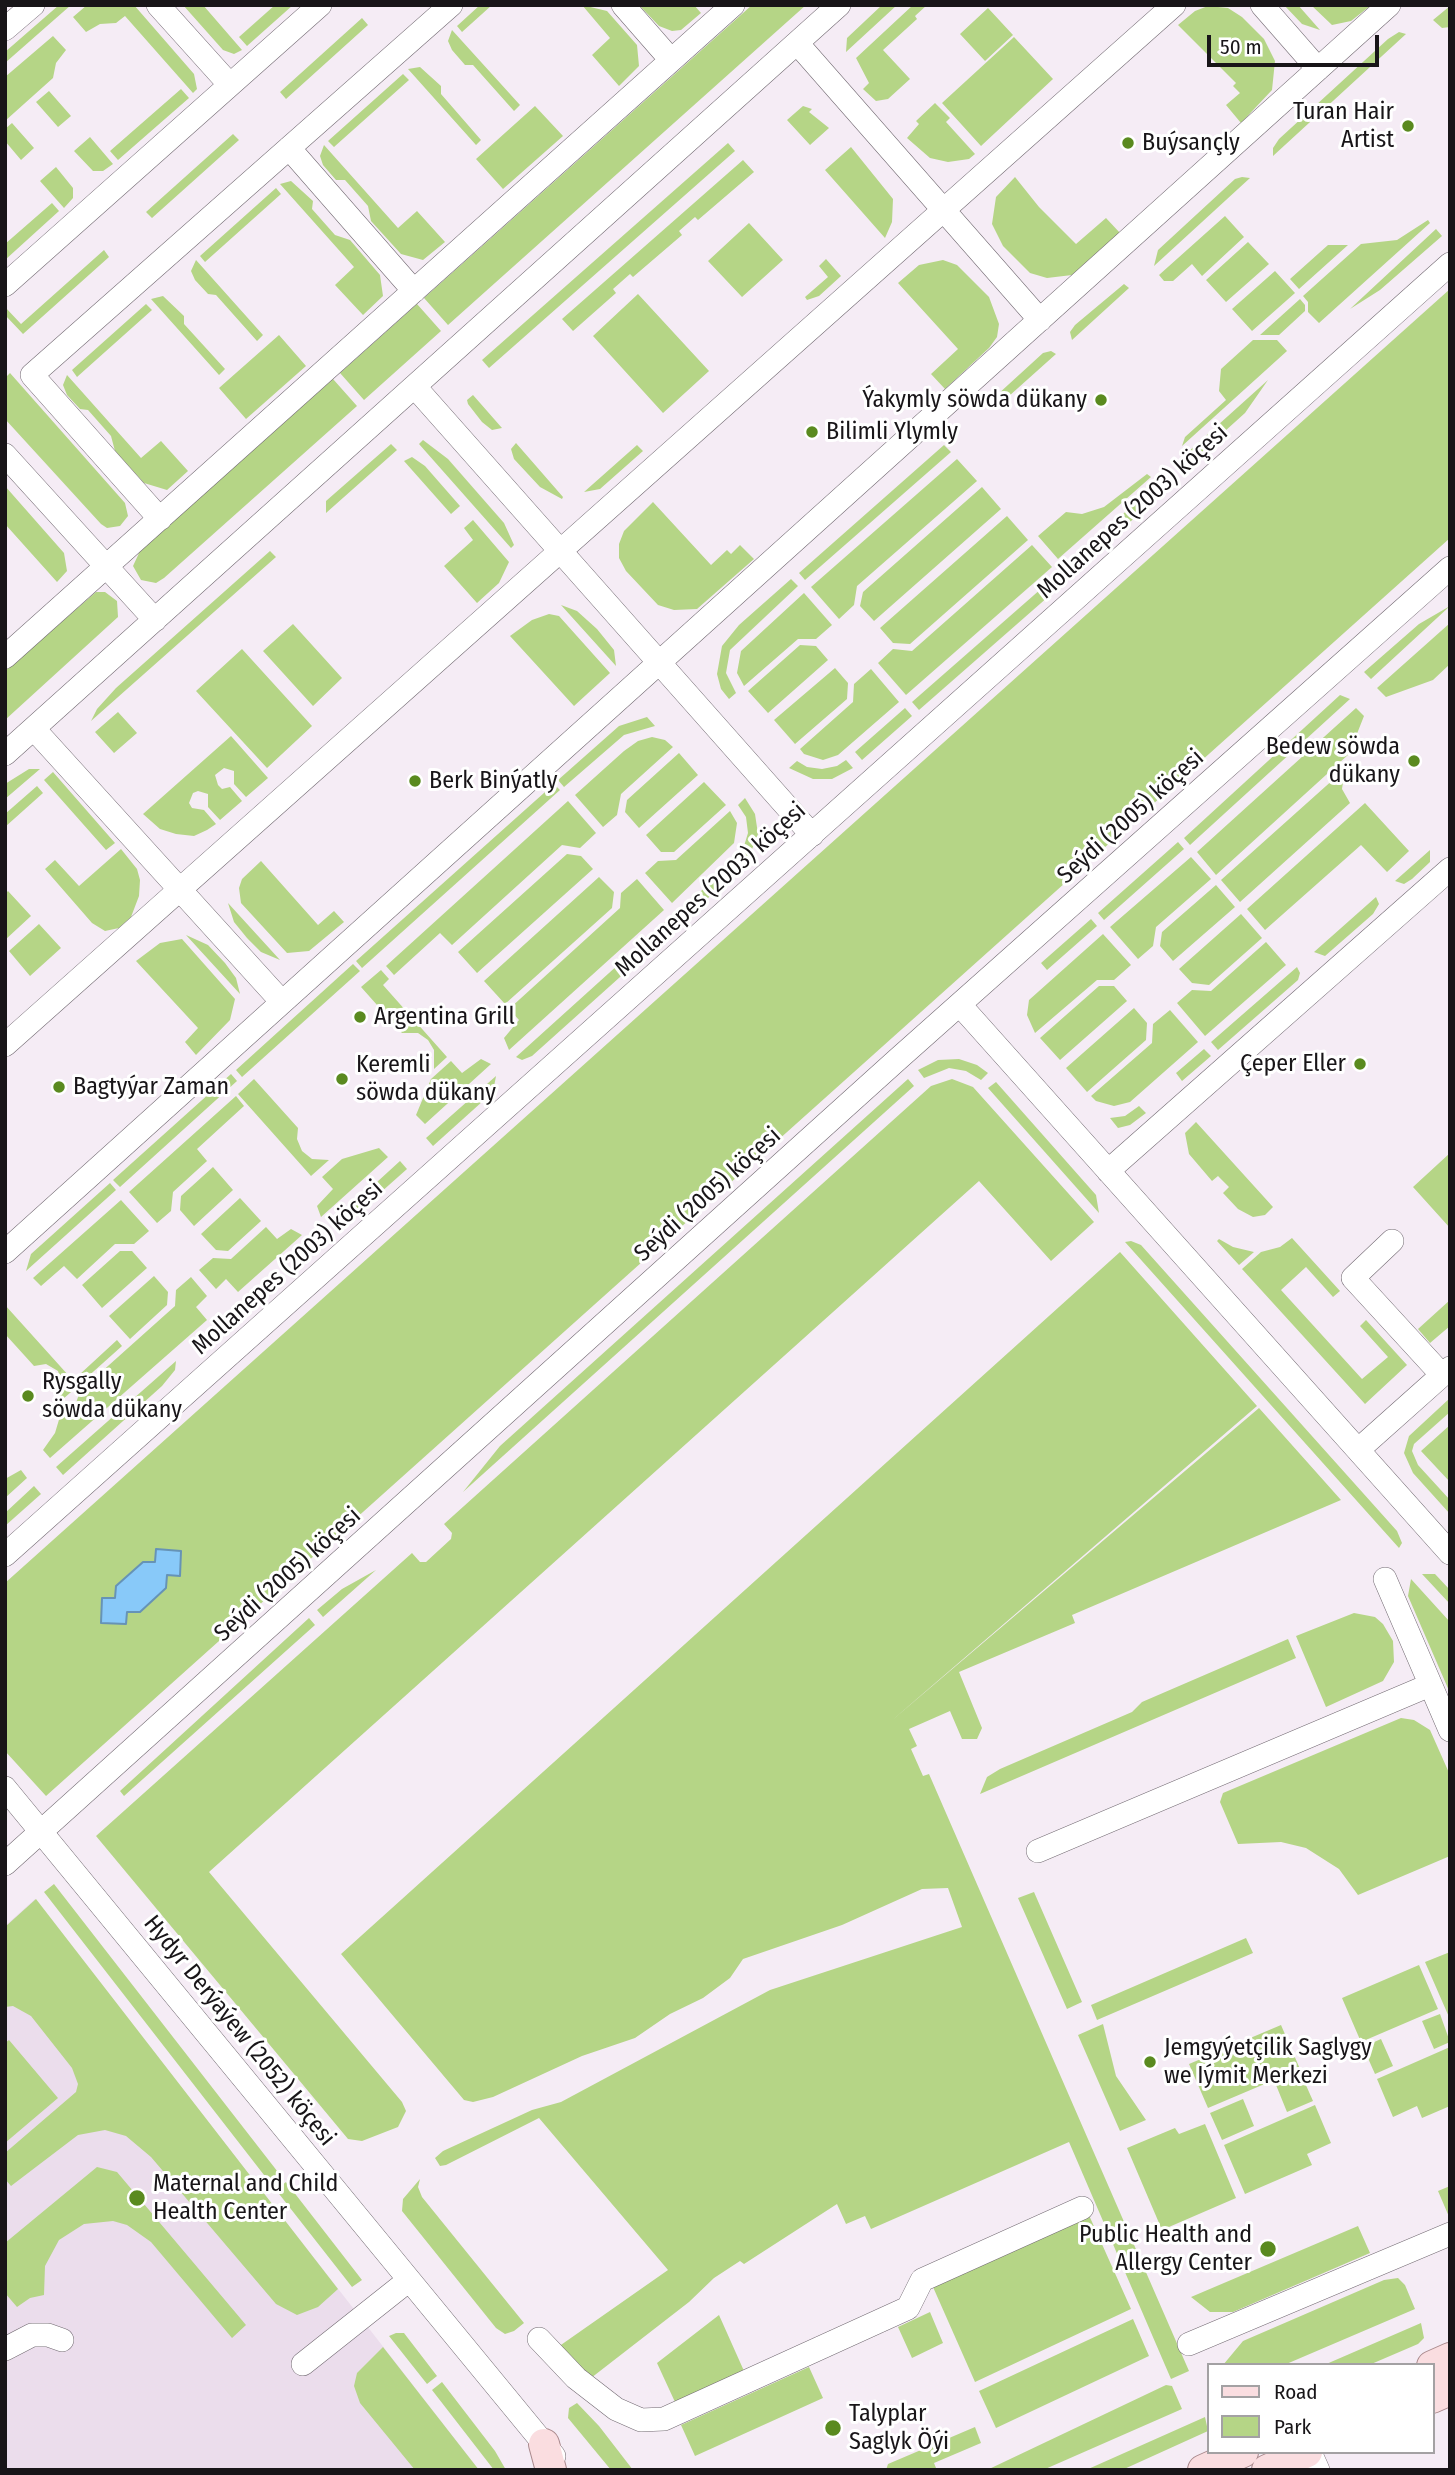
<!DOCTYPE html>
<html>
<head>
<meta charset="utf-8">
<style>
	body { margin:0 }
	#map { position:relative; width:1455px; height:2475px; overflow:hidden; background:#f5ecf5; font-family:"Fira Sans Condensed",sans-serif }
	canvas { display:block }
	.frame { position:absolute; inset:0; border:7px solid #181518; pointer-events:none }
	.legend { position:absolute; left:1207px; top:2363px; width:228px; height:91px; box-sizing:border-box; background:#fff; border:2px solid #a3a1a3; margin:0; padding:9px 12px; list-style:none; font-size:21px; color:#181518 }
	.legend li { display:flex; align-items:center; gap:14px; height:35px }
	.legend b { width:35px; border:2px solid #a3a1a3 }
	.scale { position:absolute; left:1207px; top:35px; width:172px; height:32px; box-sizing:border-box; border:4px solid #181518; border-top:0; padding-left:9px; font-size:21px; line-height:24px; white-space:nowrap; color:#181518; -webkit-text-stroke:5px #fff; paint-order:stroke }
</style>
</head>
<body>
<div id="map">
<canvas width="1455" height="2475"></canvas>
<div class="frame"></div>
<ul class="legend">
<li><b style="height:9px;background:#fadde0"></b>Road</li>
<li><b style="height:19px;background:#b5d586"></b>Park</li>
</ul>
<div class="scale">50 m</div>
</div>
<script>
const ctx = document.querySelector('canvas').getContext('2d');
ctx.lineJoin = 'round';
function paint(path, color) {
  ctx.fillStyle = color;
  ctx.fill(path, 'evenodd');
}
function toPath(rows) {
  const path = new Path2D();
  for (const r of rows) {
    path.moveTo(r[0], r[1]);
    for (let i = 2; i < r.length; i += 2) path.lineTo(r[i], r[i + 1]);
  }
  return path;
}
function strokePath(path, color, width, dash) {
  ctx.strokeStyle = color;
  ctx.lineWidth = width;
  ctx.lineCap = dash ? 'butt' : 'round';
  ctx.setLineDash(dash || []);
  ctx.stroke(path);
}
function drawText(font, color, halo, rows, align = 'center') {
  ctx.font = font + ' "Fira Sans Condensed",sans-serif';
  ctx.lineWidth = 6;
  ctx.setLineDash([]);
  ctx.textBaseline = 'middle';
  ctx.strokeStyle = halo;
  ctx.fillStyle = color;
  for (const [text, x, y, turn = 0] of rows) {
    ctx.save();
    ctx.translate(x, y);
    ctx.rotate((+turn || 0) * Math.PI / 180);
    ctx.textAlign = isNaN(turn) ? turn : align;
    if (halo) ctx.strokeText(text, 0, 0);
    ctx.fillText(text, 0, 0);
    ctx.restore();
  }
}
paint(toPath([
	[35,1899,479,2470,5,2470,5,1926]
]), '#ebddec');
paint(toPath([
	[59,5,71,5,5,63,5,52],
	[87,5,134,5,194,74,197,89,193,93,125,16,116,23,100,24,86,32,73,17],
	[183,5,203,5,242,50,234,54,223,50],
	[275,5,293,5,247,46,239,37],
	[480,5,492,5,462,32,457,26],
	[582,5,607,11,637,45,639,66,619,86,592,55,610,38],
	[639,5,694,5,701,13,681,30,672,31,659,26],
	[752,5,806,5,448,325,424,298],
	[882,5,897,5,846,52,847,38],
	[913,5,927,5,915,16,917,19,883,50,910,79,888,99,876,101,863,89,869,83,856,58],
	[1284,5,1298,5,1320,30,1302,24],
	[1311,5,1369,5,1370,6,1351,21,1332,25],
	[1208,6,1228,8,1242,17,1264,39,1275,61,1272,90,1241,123,1226,105,1240,93,1233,86,1236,83,1178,25,1195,11],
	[1450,6,1450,27,1442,28,1433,20],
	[988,8,1013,35,985,61,960,34],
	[362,18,368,25,286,99,280,92],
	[452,30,520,105,514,111,473,65,465,65,452,50,448,41],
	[1399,32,1406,34,1273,156,1273,148,1279,139,1388,39],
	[53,36,66,50,56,63,53,78,5,121,5,77],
	[1014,37,1053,79,981,146,942,103],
	[420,67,441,86,441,94,481,140,476,145,408,69],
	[403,74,409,80,334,147,328,141],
	[181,89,189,98,118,160,110,151],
	[49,91,71,116,58,127,36,102],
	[935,103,950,118,946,122,975,154,969,159,948,162,930,158,907,138,919,124,916,121],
	[535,106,563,136,503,189,476,159],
	[803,106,812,109,809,112,829,128,810,145,787,120],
	[12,123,34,148,21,160,5,141,5,129],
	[233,134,239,140,152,218,146,212],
	[90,137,113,164,103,171,93,171,74,151],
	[728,143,735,151,489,368,482,360],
	[324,145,398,228,417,211,445,242,423,260,401,254,371,221,368,206,345,180,336,180,323,165,320,156],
	[851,147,893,199,892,222,885,238,825,170],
	[743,160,754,172,698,220,695,217,679,231,682,235,633,277,630,274,613,289,616,293,573,331,562,319],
	[56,167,73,188,73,198,64,208,40,181],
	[1015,177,1039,207,1076,244,1106,218,1120,233,1072,275,1047,278,1030,273,1003,246,992,224,996,197],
	[1242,177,1250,178,1154,266,1158,250,1235,179],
	[291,181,313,201,312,209,335,235,350,240,380,275,383,296,363,315,335,285,354,267,280,184],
	[276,188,281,194,205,262,200,256],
	[52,203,59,211,5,260,5,244],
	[1225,216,1244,237,1202,276,1192,264,1173,281,1164,281,1159,275],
	[1428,220,1430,223,1319,323,1308,312,1308,302,1303,296,1361,244,1397,240],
	[749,223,783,260,742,297,708,261],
	[1436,229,1442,236,1380,290,1350,309],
	[1248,242,1269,264,1226,302,1206,280],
	[1328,245,1348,245,1299,289,1290,279],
	[104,250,109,257,23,334,5,315,5,307,21,324],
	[826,259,841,276,819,296,807,300,805,297,828,277,819,266],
	[196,260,263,335,257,341,216,295,208,294,195,280,191,271],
	[943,260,957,265,989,297,999,324,997,337,989,348,945,389,931,374,958,349,898,283,919,265],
	[1275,271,1295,293,1252,331,1232,309],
	[1124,284,1129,288,1072,340,1070,332,1075,325],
	[1450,289,1450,538,46,1796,5,1751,5,1583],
	[638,294,709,371,663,413,593,336],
	[163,296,184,316,184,324,225,369,219,375,151,299],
	[1300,299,1305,305,1305,311,1279,335,1260,335],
	[146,304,152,310,77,377,72,370],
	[417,304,441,331,364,400,340,373],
	[279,335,306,366,246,419,219,388],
	[1253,340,1277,340,1287,351,1182,446,1185,437,1226,400,1219,391,1221,369],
	[1051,351,1056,354,999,405,997,395,1043,353],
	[10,373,125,503,128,516,120,526,107,528,101,524,5,419,5,378],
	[67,375,141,458,161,441,188,471,167,490,144,483,115,451,111,436,88,410,80,409,67,395,63,385],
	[333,379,357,406,164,578,156,583,141,580,133,566,140,551],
	[1268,380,1245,413,1194,459,1188,452],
	[473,395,502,428,492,430,482,422,468,404,467,400],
	[423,440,448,459,504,523,514,545,511,548,419,444],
	[516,443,563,497,562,499,540,487,514,459,511,449],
	[391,444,397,450,326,513,326,501],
	[637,445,643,451,600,489,584,492],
	[944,445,951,452,805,580,799,573],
	[412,457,425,466,460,506,451,514,404,461],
	[957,459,977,481,857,586,854,605,839,619,811,587],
	[1147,474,1151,477,1058,559,1038,536,1066,512,1082,514,1104,507],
	[1157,484,1164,492,1071,574,1064,566],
	[5,486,64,553,67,571,57,582,5,524],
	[982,487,1001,509,874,621,860,606,863,592],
	[653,502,711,565,727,550,731,554,740,545,754,559,697,609,674,610,658,605,626,571,619,558,619,544,624,531],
	[1007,516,1028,540,910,644,893,643,880,628],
	[473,520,509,562,499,583,477,603,444,566,473,540,464,528],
	[1032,545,1052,567,906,695,878,663,893,649,912,651],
	[270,551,276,557,91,721,97,709,116,688],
	[1058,574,1065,582,919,710,912,702],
	[791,579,798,586,730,650,726,673,736,693,729,699,721,689,717,674,722,646,739,625],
	[96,592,105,592,117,601,118,617,5,720,5,671],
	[804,593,832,625,816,639,798,639,744,686,737,673,741,651],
	[561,605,577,611,597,629,614,650,616,666],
	[1450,606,1371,679,1364,672,1419,624],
	[549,614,559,616,610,673,574,706,510,636,532,620],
	[1450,623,1450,664,1433,680,1386,697,1377,688],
	[293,624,342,678,313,706,263,651],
	[800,645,816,646,828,660,768,713,748,691],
	[242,649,312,726,267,768,196,691],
	[835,668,848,683,847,699,795,744,774,720],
	[871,669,899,702,838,755,823,760,804,754,800,749,853,702,854,684],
	[1340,695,1350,699,1190,845,1184,838],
	[905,708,912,716,862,760,855,752],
	[1356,708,1364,716,1349,754,1216,875,1197,852],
	[118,712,137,733,114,753,95,732],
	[647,717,655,726,624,735,564,787,558,780,619,726],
	[231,736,268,778,246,797,234,784,234,771,224,768,215,775,218,785,222,789,230,787,242,801,220,820,208,807,208,794,198,791,193,793,189,803,192,808,204,810,216,824,207,830,194,836,176,834,160,829,143,814],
	[652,737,665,740,673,747,621,794,617,815,603,827,575,795,624,751,638,741],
	[679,753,698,775,639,828,625,812,627,800],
	[846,760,853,768,832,779,813,779,789,768,797,761,807,767,822,769,837,766],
	[29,769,40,769,5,799,5,784],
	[1345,769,1342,789,1350,803,1240,902,1221,880],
	[53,772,115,843,106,850,44,780],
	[704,782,726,805,674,852,661,852,646,835],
	[554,784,560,790,362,968,356,961],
	[37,786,43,793,5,827,5,814],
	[745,798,755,814,758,834,749,857,739,869,732,861,744,846,748,833,746,817,738,805],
	[568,801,596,833,580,848,562,845,452,945,440,933,394,975,386,966],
	[1365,803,1409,851,1387,872,1361,845,1265,930,1247,909],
	[730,811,737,823,734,843,672,903,645,873,658,861,676,860],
	[1178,842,1184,849,1104,920,1098,913],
	[121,849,137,869,140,880,139,896,131,917,119,928,105,931,92,923,45,869,55,860,79,886],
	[1430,850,1430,862,1412,879,1404,884,1395,881],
	[567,854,581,856,593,869,477,973,458,952],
	[1191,857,1211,879,1156,927,1153,946,1138,959,1110,927],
	[261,861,318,925,334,911,344,922,309,951,287,953,241,903,239,888,242,879],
	[723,871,730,878,686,918,679,911],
	[599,877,614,892,612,908,505,1004,484,981],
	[637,879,664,910,509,1050,504,1038,519,1020,509,1009,620,908,621,893],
	[1216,885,1235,907,1173,961,1160,946,1162,932],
	[8,891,31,916,5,940,5,894],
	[1376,897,1379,904,1373,914,1325,956,1314,952],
	[228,903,280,960,261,952,247,938,234,922],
	[1241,914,1262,938,1209,985,1192,983,1179,969],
	[671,917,678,925,532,1056,522,1060,516,1057],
	[1091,919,1097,926,1047,970,1041,963],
	[39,924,61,948,30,976,9,951],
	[1103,934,1131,965,1114,980,1097,980,1035,1033,1027,1015,1029,1000],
	[186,935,208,945,225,963,236,978,240,994],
	[182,939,235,999,230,1020,196,1055,185,1042,198,1028,136,961,160,943],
	[1266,942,1286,965,1205,1036,1177,1003,1192,990,1211,991],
	[353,964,360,971,242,1077,236,1070],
	[1297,967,1300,973,1298,980,1218,1050,1211,1042],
	[381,970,389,979,383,985,447,1057,434,1069,434,1050,428,1040,418,1033,402,1033,361,987],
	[1099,986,1114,986,1127,1001,1060,1060,1040,1038],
	[1134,1008,1147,1023,1146,1040,1087,1092,1066,1068],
	[1170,1010,1198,1042,1130,1102,1114,1106,1096,1101,1091,1096,1152,1043,1153,1024],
	[1204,1049,1211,1056,1182,1081,1176,1073],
	[481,1059,491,1064,425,1124,416,1115,431,1079,451,1061,462,1073],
	[959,1059,977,1065,988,1073,981,1080,966,1071,949,1068,924,1078,918,1070,938,1060],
	[231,1074,237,1081,120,1187,113,1180],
	[496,1076,493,1092,433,1146,426,1138],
	[254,1079,298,1128,297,1139,302,1151,312,1159,329,1160,311,1176,238,1094],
	[908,1079,914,1086,463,1492,500,1446],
	[952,1079,973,1087,1094,1222,1051,1261,979,1181,209,1872,402,2102,406,2111,398,2127,362,2141,348,2139,96,1836,412,1553,420,1562,426,1562,451,1539,452,1533,444,1524,931,1086],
	[996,1082,1096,1195,1099,1213,988,1088],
	[236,1096,244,1106,197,1149,207,1161,173,1192,171,1211,157,1223,129,1192],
	[1139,1106,1146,1113,1130,1125,1118,1128,1110,1118,1125,1116],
	[1196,1122,1273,1207,1265,1215,1253,1217,1238,1209,1223,1193,1229,1187,1218,1176,1212,1181,1189,1154,1185,1133],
	[379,1148,388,1157,321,1217,317,1206,333,1189,322,1177,342,1159],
	[1450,1153,1450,1228,1413,1187],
	[400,1161,407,1169,353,1217,331,1224],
	[213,1167,233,1190,194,1226,180,1210,181,1196],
	[110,1183,116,1190,26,1271,31,1254],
	[240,1198,261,1221,228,1251,216,1250,201,1234],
	[121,1200,149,1231,134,1244,115,1244,77,1279,64,1266,41,1286,33,1278],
	[266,1227,277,1239,291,1229,302,1235,238,1292,226,1279,216,1289,199,1270,213,1258,231,1259],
	[1292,1238,1340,1291,1333,1297,1306,1267,1281,1290,1362,1379,1388,1357,1360,1326,1366,1320,1407,1365,1365,1404,1242,1269,1261,1252,1280,1247],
	[1219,1239,1233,1247,1254,1252,1239,1265,1217,1241],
	[1131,1241,1141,1245,1397,1531,1402,1543,1399,1548,1125,1242],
	[120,1251,132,1251,147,1268,102,1308,82,1285],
	[1120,1252,1257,1406,890,1722,1259,1408,1341,1500,1072,1615,1075,1623,959,1672,982,1728,977,1739,962,1739,950,1711,909,1729,917,1746,911,1749,923,1776,929,1774,1189,2371,1171,2379,1069,2142,871,2229,865,2216,846,2224,837,2204,744,2264,740,2261,714,2278,689,2302,591,2378,558,2347,668,2270,539,2118,446,2165,440,2166,435,2158,443,2151,532,2110,561,2102,770,1990,962,1927,948,1888,922,1889,842,1925,743,1959,730,1978,703,1998,670,2014,635,2038,582,2056,493,2097,473,2102,464,2100,341,1954],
	[154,1276,168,1292,167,1305,130,1339,109,1316],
	[191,1277,207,1296,196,1307,207,1320,50,1458,43,1450,55,1433,61,1413,76,1403,80,1391,175,1306,176,1290],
	[1450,1300,1450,1326,1430,1343,1418,1329],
	[5,1305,78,1386,63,1399,58,1394,62,1384,58,1371,46,1364,34,1366,5,1334],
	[117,1340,122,1346,84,1380,79,1375],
	[176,1361,175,1370,162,1386,63,1475,56,1467],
	[1450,1398,1450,1412,1414,1444,1412,1451,1418,1465,1450,1500,1450,1514,1413,1473,1404,1453,1409,1436],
	[1450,1425,1450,1482,1421,1451],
	[21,1470,27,1478,5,1498,5,1479],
	[34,1486,41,1494,5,1526,5,1513],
	[376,1570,323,1617,317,1610,342,1589],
	[1422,1574,1435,1574,1450,1590,1450,1604],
	[1411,1579,1450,1622,1450,1693,1408,1596],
	[1354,1613,1375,1617,1383,1624,1393,1641,1394,1662,1383,1681,1326,1707,1296,1636],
	[309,1618,315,1625,124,1796,120,1791],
	[1288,1639,1296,1658,980,1794,987,1777,1000,1769,1132,1712,1142,1702],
	[1401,1718,1414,1720,1430,1730,1450,1775,1450,1856,1358,1895,1339,1869,1306,1848,1281,1842,1238,1844,1220,1802,1223,1793],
	[54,1884,281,2176,271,2184,44,1892],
	[1034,1892,1082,2002,1067,2009,1018,1898],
	[36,1899,338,2289,318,2307,297,2315,276,2304,151,2157,126,2136,105,2130,78,2135,11,2186,5,2179,5,2153,76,2092,78,2084,72,2068,31,2016,13,2006,5,2007,5,1927],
	[1246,1938,1253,1953,1097,2020,1091,2005],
	[1450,1952,1450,2016,1449,2017,1425,1962],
	[1419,1965,1438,2009,1361,2042,1342,1998],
	[1440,2014,1450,2042,1434,2049,1422,2021],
	[1103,2024,1116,2076,1146,2120,1120,2131,1078,2035],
	[1281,2025,1300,2069,1208,2108,1189,2064],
	[1381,2039,1393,2066,1375,2074,1363,2047],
	[9,2040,58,2098,5,2143,5,2043],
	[1450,2047,1450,2106,1422,2118,1417,2106,1393,2117,1377,2079],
	[1301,2074,1313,2101,1287,2112,1276,2085],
	[1243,2099,1254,2126,1222,2140,1210,2113],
	[1315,2105,1331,2143,1307,2154,1312,2165,1245,2194,1224,2145],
	[1205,2124,1236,2198,1162,2230,1127,2148,1175,2128,1179,2134],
	[97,2167,117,2172,246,2325,232,2338,151,2242,127,2225,113,2221,84,2224,59,2240,45,2266,44,2295,30,2298,17,2307,5,2293,5,2243],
	[420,2179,418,2187,422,2197,524,2323,514,2331,505,2334,496,2328,402,2211,403,2199],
	[286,2182,362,2280,352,2287,276,2190],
	[1450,2186,1450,2219,1438,2191],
	[1088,2213,1131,2309,975,2382,933,2287],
	[1358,2226,1370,2253,1233,2312,1210,2312,1191,2297],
	[1398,2278,1405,2285,1415,2309,1284,2365,1223,2365,1243,2341,1384,2280],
	[930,2312,943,2343,912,2358,898,2327],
	[719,2315,744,2371,675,2402,657,2363],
	[1133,2319,1149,2356,996,2428,979,2391],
	[1421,2323,1424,2338,1418,2344,1369,2365,1324,2365],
	[396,2333,404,2333,437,2376,427,2384,389,2336],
	[383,2347,479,2470,415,2470,360,2403,354,2386,357,2373],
	[809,2367,823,2398,695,2456,681,2425],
	[442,2382,495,2451,506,2470,494,2470,432,2390],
	[1166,2385,1172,2386,1182,2409,1043,2470,987,2470],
	[577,2403,599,2426,633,2470,611,2470,568,2418,569,2408],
	[1205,2417,1208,2431,1122,2470,1086,2470],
	[975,2427,981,2443,934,2463,936,2468,886,2470,888,2464]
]), '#b5d586');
const water = toPath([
	[156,1549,181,1551,180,1576,167,1575,166,1588,140,1612,127,1612,126,1624,101,1623,102,1598,115,1598,116,1586,143,1562,155,1562,156,1549]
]);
paint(water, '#88c9f9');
strokePath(water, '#6693b6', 2);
const minor = toPath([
	[158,5,230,85],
	[623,5,671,60],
	[1262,5,1318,69],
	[5,29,33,5],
	[797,43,1040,320],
	[289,148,414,291],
	[5,285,320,5],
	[415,387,812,835],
	[5,455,155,620],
	[160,519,32,375,451,5],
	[5,657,733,5],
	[34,729,282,1002],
	[5,754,839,5],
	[960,1005,1450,1553],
	[5,1045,1174,5],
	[1108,1171,1450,869],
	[1392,1241,1353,1278,1442,1375],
	[5,1252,1389,5],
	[1358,1450,1450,1368],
	[5,1555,1450,264],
	[1385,1579,1450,1730],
	[5,1788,554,2456],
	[1038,1851,1430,1685],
	[5,1864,898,1059,1450,568],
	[539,2339,576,2378,616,2409,641,2420,664,2419,908,2308,922,2280,1082,2208],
	[1189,2344,1450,2234],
	[5,2349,32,2335,48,2335,62,2340],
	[303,2364,409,2280],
	[1310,2452,1318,2470]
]);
const major = toPath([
	[1432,2366,1450,2358],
	[1432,2398,1450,2390],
	[544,2444,551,2470],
	[1203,2470,1243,2452],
	[1267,2470,1307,2452]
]);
strokePath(minor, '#726a72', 24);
strokePath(major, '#a9898c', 32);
strokePath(minor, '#fff', 23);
strokePath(major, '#fadde0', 30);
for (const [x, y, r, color] of [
	[1408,126,7,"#5a8a1f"],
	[1128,143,7,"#5a8a1f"],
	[1101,400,7,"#5a8a1f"],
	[812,432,7,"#5a8a1f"],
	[1414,761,7,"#5a8a1f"],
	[415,781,7,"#5a8a1f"],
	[360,1017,7,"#5a8a1f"],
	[1360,1064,7,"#5a8a1f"],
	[342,1079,7,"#5a8a1f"],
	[59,1087,7,"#5a8a1f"],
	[28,1396,7,"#5a8a1f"],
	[1150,2062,7,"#5a8a1f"],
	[137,2198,9,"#5a8a1f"],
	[1268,2249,9,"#5a8a1f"],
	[833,2428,9,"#5a8a1f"]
]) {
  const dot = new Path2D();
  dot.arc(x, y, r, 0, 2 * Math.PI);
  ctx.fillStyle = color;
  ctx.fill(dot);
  strokePath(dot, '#fff', 2.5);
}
drawText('24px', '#181518', '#fff', [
	["Turan Hair",1394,112,"right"],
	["Artist",1394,140,"right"],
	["Buýsançly",1142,143],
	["Ýakymly söwda dükany",1087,400,"right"],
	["Bilimli Ylymly",826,432],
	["Bedew söwda",1400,747,"right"],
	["dükany",1400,775,"right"],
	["Berk Binýatly",429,781],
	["Argentina Grill",374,1017],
	["Çeper Eller",1346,1064,"right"],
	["Keremli",356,1065],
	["söwda dükany",356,1093],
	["Bagtyýar Zaman",73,1087],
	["Rysgally",42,1382],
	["söwda dükany",42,1410],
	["Jemgyýetçilik Saglygy",1164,2048],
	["we Iýmit Merkezi",1164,2076],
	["Maternal and Child",153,2184],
	["Health Center",153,2212],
	["Public Health and",1252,2235,"right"],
	["Allergy Center",1252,2263,"right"],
	["Talyplar",849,2414],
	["Saglyk Öýi",849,2442]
], 'left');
drawText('24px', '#181518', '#fff', [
	["Mollanepes (2003) köçesi",1133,512,-42],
	["Seýdi (2005) köçesi",1131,817,-42],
	["Mollanepes (2003) köçesi",711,890,-42],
	["Seýdi (2005) köçesi",708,1195,-42],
	["Mollanepes (2003) köçesi",288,1268,-42],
	["Seýdi (2005) köçesi",288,1575,-42],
	["Hydyr Derýaýew (2052) köçesi",239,2031,51]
]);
</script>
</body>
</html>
